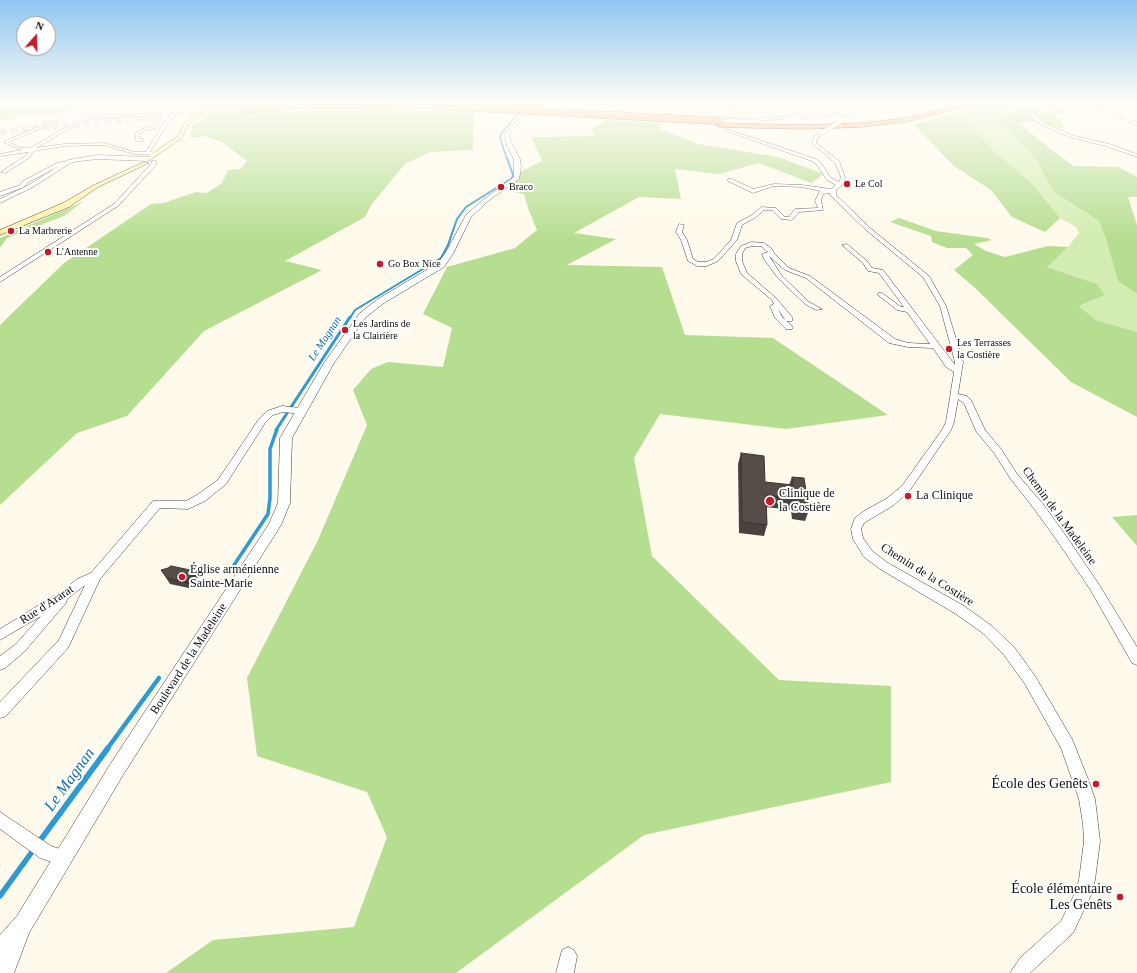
<!DOCTYPE html>
<html>
<head>
<meta charset="utf-8">
<style>
	body { margin:0 }
	#map { position:relative; width:1137px; height:973px; overflow:hidden; background:#fffaeb; font-family:Georgia,serif }
	canvas { display:block }
	.north { position:absolute; left:16px; top:16px; width:40px; height:40px; box-sizing:border-box; background:#fff; border:1px solid #9e9e9e; border-radius:50%; rotate:20deg; font-size:11px; font-weight:700; line-height:16px; text-align:center; color:#0c0c0c }
	.north::after { content:''; display:block; margin:auto; width:14px; height:18px; background:#c61a29; clip-path:polygon(50% 0,100% 100%,50% 72%,0 100%) }
</style>
</head>
<body>
<div id="map">
<canvas width="1137" height="973"></canvas>
<div class="north">N</div>
</div>
<script>
const ctx = document.querySelector('canvas').getContext('2d');
ctx.lineJoin = 'round';
function paint(path, color) {
  ctx.fillStyle = color;
  ctx.fill(path, 'evenodd');
}
function toPath(rows) {
  const path = new Path2D();
  for (const r of rows) {
    path.moveTo(r[0], r[1]);
    for (let i = 2; i < r.length; i += 2) path.lineTo(r[i], r[i + 1]);
  }
  return path;
}
function strokePath(path, color, width, dash) {
  ctx.strokeStyle = color;
  ctx.lineWidth = width;
  ctx.lineCap = dash ? 'butt' : 'round';
  ctx.setLineDash(dash || []);
  ctx.stroke(path);
}
function drawText(font, color, halo, rows, align = 'center') {
  ctx.font = font + ' Georgia,serif';
  ctx.lineWidth = 4;
  ctx.setLineDash([]);
  ctx.textBaseline = 'middle';
  ctx.strokeStyle = halo;
  ctx.fillStyle = color;
  for (const [text, x, y, turn = 0] of rows) {
    ctx.save();
    ctx.translate(x, y);
    ctx.rotate((+turn || 0) * Math.PI / 180);
    ctx.textAlign = isNaN(turn) ? turn : align;
    if (halo) ctx.strokeText(text, 0, 0);
    ctx.fillText(text, 0, 0);
    ctx.restore();
  }
}
paint(toPath([
	[991,103,1001,103,1001,105,1018,109,1000,121,1034,156,1053,191,1099,221,1105,236,1118,281,1137,294,1137,332,1096,320,1079,306,1105,295,1097,284,1047,267,1068,247,1079,233,1076,227,1060,218,1034,186,993,150,963,117,946,115]
]), '#d3ecb2');
paint(toPath([
	[0,103,95,103,51,116,20,116,0,122],
	[219,103,314,103,313,105,241,111,248,113,299,112,320,107,384,108,475,113,473,130,473,150,430,152,405,164,371,205,365,217,285,261,322,270,204,331,127,416,77,433,0,505,0,325,64,263,151,204,164,203,196,192,207,193,222,183,228,170,241,169,247,161,222,142,204,136,190,138,192,126,211,113],
	[671,103,745,103,723,108],
	[1018,103,1040,109,1051,115,1045,103,1052,103,1067,113,1052,115,1061,120,1065,129,1030,121,1019,124,1073,166,1118,167,1137,177,1137,197,1128,197,1137,225,1137,294,1118,281,1105,236,1099,221,1053,191,1034,156,999,121,1018,109],
	[946,115,963,117,993,150,1034,186,1060,218,1045,232,1012,217,991,190,954,166,914,125],
	[606,120,661,123,660,129,699,144,778,157,824,174,811,183,759,163,719,174,675,169,681,199,639,197,574,233,616,239,567,265,662,267,685,335,773,338,888,415,786,429,660,414,634,458,652,556,779,680,891,686,891,782,644,835,456,973,166,973,213,940,354,927,387,837,367,792,257,756,247,678,318,540,367,425,353,390,371,369,388,362,443,367,452,328,423,314,447,267,515,248,537,230,528,208,524,194,508,191,522,171,542,161,531,137,594,136,592,129],
	[84,201,64,216,7,238,0,248,0,238],
	[899,218,936,231,987,238,992,240,974,244,986,251,1005,257,1048,246,1068,247,1047,267,1097,284,1105,295,1079,306,1096,320,1137,332,1137,417,1071,382,975,288,954,270,973,255,966,248,947,248,932,242,931,236,890,222],
	[1137,515,1137,546,1112,517]
]), '#b6de90');
strokePath(toPath([
	[507,159,500,138,501,134,522,109,534,103]
]), '#2d9ad7', 1.5);
strokePath(toPath([
	[350,318,355,310,441,258,448,245,457,219,466,207,512,178,513,175,507,158]
]), '#2d9ad7', 2);
strokePath(toPath([
	[276,430,350,317]
]), '#2d9ad7', 3);
strokePath(toPath([
	[234,565,268,514,270,498,270,449,277,429]
]), '#2d9ad7', 3.5);
strokePath(toPath([
	[107,749,159,678]
]), '#2d9ad7', 4.5);
strokePath(toPath([
	[39,842,108,748],
	[0,896,34,849]
]), '#2d9ad7', 5.5);
strokePath(toPath([
	[0,132,290,103]
]), '#dbd6ca', 7, [7, 3.5]);
const minor = toPath([
	[183,103,187,103,168,123,150,152,157,153,157,155,134,154,104,145,64,146,34,151,29,158,5,173,1,172,25,156,29,152,0,156,0,154,22,150,5,143,5,141,61,117,61,119,9,142,21,148,30,148,81,119,92,110,93,112,86,118,107,115,148,114,161,111,163,112,148,116,107,117,84,120,36,148,64,144,104,143,134,152,146,152,165,121,183,103],
	[838,103,855,103,866,105,864,106,838,103],
	[1026,108,1028,108,1044,123,1071,135,1109,144,1137,154,1137,157,1106,146,1069,137,1042,125,1034,119,1026,108],
	[799,111,804,112,803,115,805,116,814,112,822,113,822,117,833,113,851,116,849,117,833,115,822,119,818,117,818,115,815,114,810,117,803,118,800,116,799,113,782,119,768,120,680,116,768,118,782,117,799,111],
	[157,118,164,121,156,128,144,131,139,134,139,139,143,139,143,141,136,141,136,133,142,129,154,126,159,121,157,118],
	[726,129,816,159,821,163,831,178,839,182,841,177,835,163,812,143,814,136,824,131,824,133,817,138,816,143,839,161,845,177,844,183,836,190,836,195,870,228,929,276,946,306,963,362,958,394,967,396,971,400,985,430,1001,449,1017,474,1043,504,1064,533,1098,583,1137,647,1137,665,1132,663,1090,589,1056,539,1035,510,1010,478,994,453,976,431,964,403,958,399,954,422,951,430,910,490,894,505,864,523,861,529,863,538,872,551,888,563,964,606,992,626,1014,647,1035,676,1072,739,1088,779,1095,799,1100,841,1095,880,1091,895,1073,933,1030,973,1010,973,1020,958,1061,921,1075,893,1079,880,1084,841,1083,824,1079,799,1061,748,1025,684,1004,655,984,634,956,614,880,569,864,557,853,539,851,529,855,518,864,511,886,499,902,486,942,430,946,422,954,372,946,367,933,348,908,347,889,343,806,278,785,270,769,256,782,276,809,302,822,309,816,310,805,304,778,278,764,259,762,254,768,252,767,251,761,246,752,246,745,248,742,254,742,261,747,273,776,298,792,317,792,321,786,321,778,309,782,317,793,327,792,329,786,329,775,318,770,306,774,304,772,300,741,274,736,261,736,254,741,246,751,242,764,243,772,249,774,253,789,268,810,276,895,339,908,343,930,344,907,312,897,310,878,295,878,293,882,293,901,307,904,307,879,273,868,271,863,263,842,245,847,244,867,261,872,268,883,270,955,365,955,362,940,306,923,277,866,230,831,196,830,193,823,194,821,201,823,210,799,212,792,220,781,219,772,210,764,210,756,217,742,225,737,240,718,261,707,266,697,266,688,261,681,240,676,232,679,224,684,225,682,232,687,240,693,259,698,262,706,262,714,259,731,240,737,223,752,215,761,207,776,208,785,217,789,217,795,209,818,208,815,201,820,191,802,187,774,186,753,193,728,181,728,179,732,179,753,189,774,184,802,185,831,189,836,185,827,180,817,165,812,161,726,131,726,129],
	[72,160,74,162,61,165,27,183,24,187,0,196,0,192,20,185,23,181,57,163,72,160],
	[282,406,301,408,305,411,301,414,283,412,273,415,265,423,226,484,205,501,188,509,160,508,100,579,68,648,5,717,0,718,0,702,59,640,85,585,67,599,66,603,24,652,5,668,0,670,0,656,16,644,41,616,0,640,0,629,65,589,77,579,91,573,153,501,186,501,197,495,218,480,259,419,267,411,282,406],
	[0,812,51,846,69,852,71,858,69,864,63,866,40,858,0,829,0,812],
	[568,947,574,950,577,956,574,973,556,973,562,950,568,947]
]);
const tertiary = toPath([
	[536,103,541,103,510,132,509,136,513,146,520,159,521,168,519,179,488,201,471,217,454,252,444,267,384,303,366,317,334,363,292,438,290,503,281,525,123,775,29,933,14,973,0,973,0,935,17,916,111,763,269,524,278,503,280,438,324,363,360,313,378,299,438,263,446,252,466,215,484,199,514,177,514,159,507,146,505,136,506,132,536,103],
	[1095,103,1100,103,1137,123,1137,126,1095,103],
	[97,155,148,157,151,159,148,161,97,159,72,162,33,187,0,203,0,199,29,185,68,160,97,155],
	[152,161,156,161,156,165,118,206,0,282,0,277,114,204,151,164,152,161]
]);
const secondary = toPath([
	[211,103,216,103,188,125,182,138,150,160,146,160,146,158,178,136,184,123,211,103],
	[144,162,149,163,98,187,69,207,0,235,0,230,63,203,94,185,144,162]
]);
const motorway = toPath([
	[968,103,980,103,906,122,861,127,803,129,719,127,715,125,719,123,803,125,861,123,906,118,968,103],
	[309,104,386,105,389,107,386,109,309,108,243,113,240,111,243,109,309,104]
]);
strokePath(minor, '#3f3f3f', 1);
strokePath(tertiary, '#3f3f3f', 1);
strokePath(secondary, '#2e2e2e', 1);
strokePath(motorway, '#1d1d1d', 1);
paint(minor, '#fff');
paint(tertiary, '#fff');
paint(secondary, '#fff2a6');
paint(motorway, '#ff9549');
const minorBridge = toPath([
	[823,132,848,117]
]);
const motorwayBridge = toPath([
	[386,103,720,121]
]);
strokePath(minorBridge, '#3f3f3f', 4.5, []);
strokePath(motorwayBridge, '#1d1d1d', 8, []);
strokePath(minorBridge, '#fff', 4);
strokePath(motorwayBridge, '#ff9549', 7);
paint(toPath([
	[741,453,765,482,789,485,792,477,809,510,805,521,792,519,791,510,766,507,767,525,764,536,739,533,738,464],
	[161,570,195,571,199,576,189,588,170,584]
]), '#4a423e');
paint(toPath([
	[195,571,199,576,189,588,186,582]
]), '#3c3632');
const building = toPath([
	[741,453,764,456,765,482,793,485,792,477,804,478,809,510,795,508,795,499,766,495,767,525,742,522,741,453],
	[171,566,195,571,186,582,167,578,161,570,168,568,171,566]
]);
paint(building, '#564d48');
strokePath(building, '#3c3632', 1);
const sky = ctx.createLinearGradient(0, 0, 0, 239);
sky.addColorStop(0, '#90c6f0');
sky.addColorStop(0.43, '#fffdf6');
sky.addColorStop(1, '#fffdf600');
ctx.fillStyle = sky;
ctx.fillRect(0, 0, 1137, 239);
for (const [x, y, r, color] of [
	[847,184,4,"#c61a29"],
	[501,187,4,"#c61a29"],
	[11,231,4,"#c61a29"],
	[48,252,4,"#c61a29"],
	[380,264,4,"#c61a29"],
	[345,330,4,"#c61a29"],
	[949,349,4,"#c61a29"],
	[908,496,4,"#c61a29"],
	[770,501,5,"#c61a29"],
	[182,577,4,"#c61a29"],
	[1096,784,4,"#c61a29"],
	[1120,897,4,"#c61a29"]
]) {
  const dot = new Path2D();
  dot.arc(x, y, r, 0, 2 * Math.PI);
  ctx.fillStyle = color;
  ctx.fill(dot);
  strokePath(dot, '#fff', 1.5);
}
drawText('10px', '#0c0c0c', '#fff', [
	["Le Col",855,184],
	["Braco",509,187],
	["La Marbrerie",19,231],
	["L'Antenne",56,252],
	["Go Box Nice",388,264],
	["Les Jardins de",353,324],
	["la Clairière",353,336],
	["Les Terrasses",957,343],
	["la Costière",957,355]
], 'left');
drawText('italic 11px', '#0d6aa7', '#fff', [
	["Le Magnan",325,339,-57]
]);
drawText('12px', '#0c0c0c', '#fff', [
	["Clinique de",779,494],
	["la Costière",779,508],
	["La Clinique",916,496],
	["Église arménienne",190,570],
	["Sainte-Marie",190,584]
], 'left');
drawText('12px', '#0c0c0c', '#fff', [
	["Chemin de la Madeleine",1059,516,54],
	["Chemin de la Costière",927,575,32],
	["Rue d'Ararat",47,605,-33],
	["Boulevard de la Madeleine",189,659,-57]
]);
drawText('14px', '#0c0c0c', '#fff', [
	["École des Genêts",1088,784],
	["École élémentaire",1112,889],
	["Les Genêts",1112,905]
], 'right');
drawText('italic 16px', '#0d6aa7', '#fff', [
	["Le Magnan",70,780,-54]
]);
</script>
</body>
</html>
